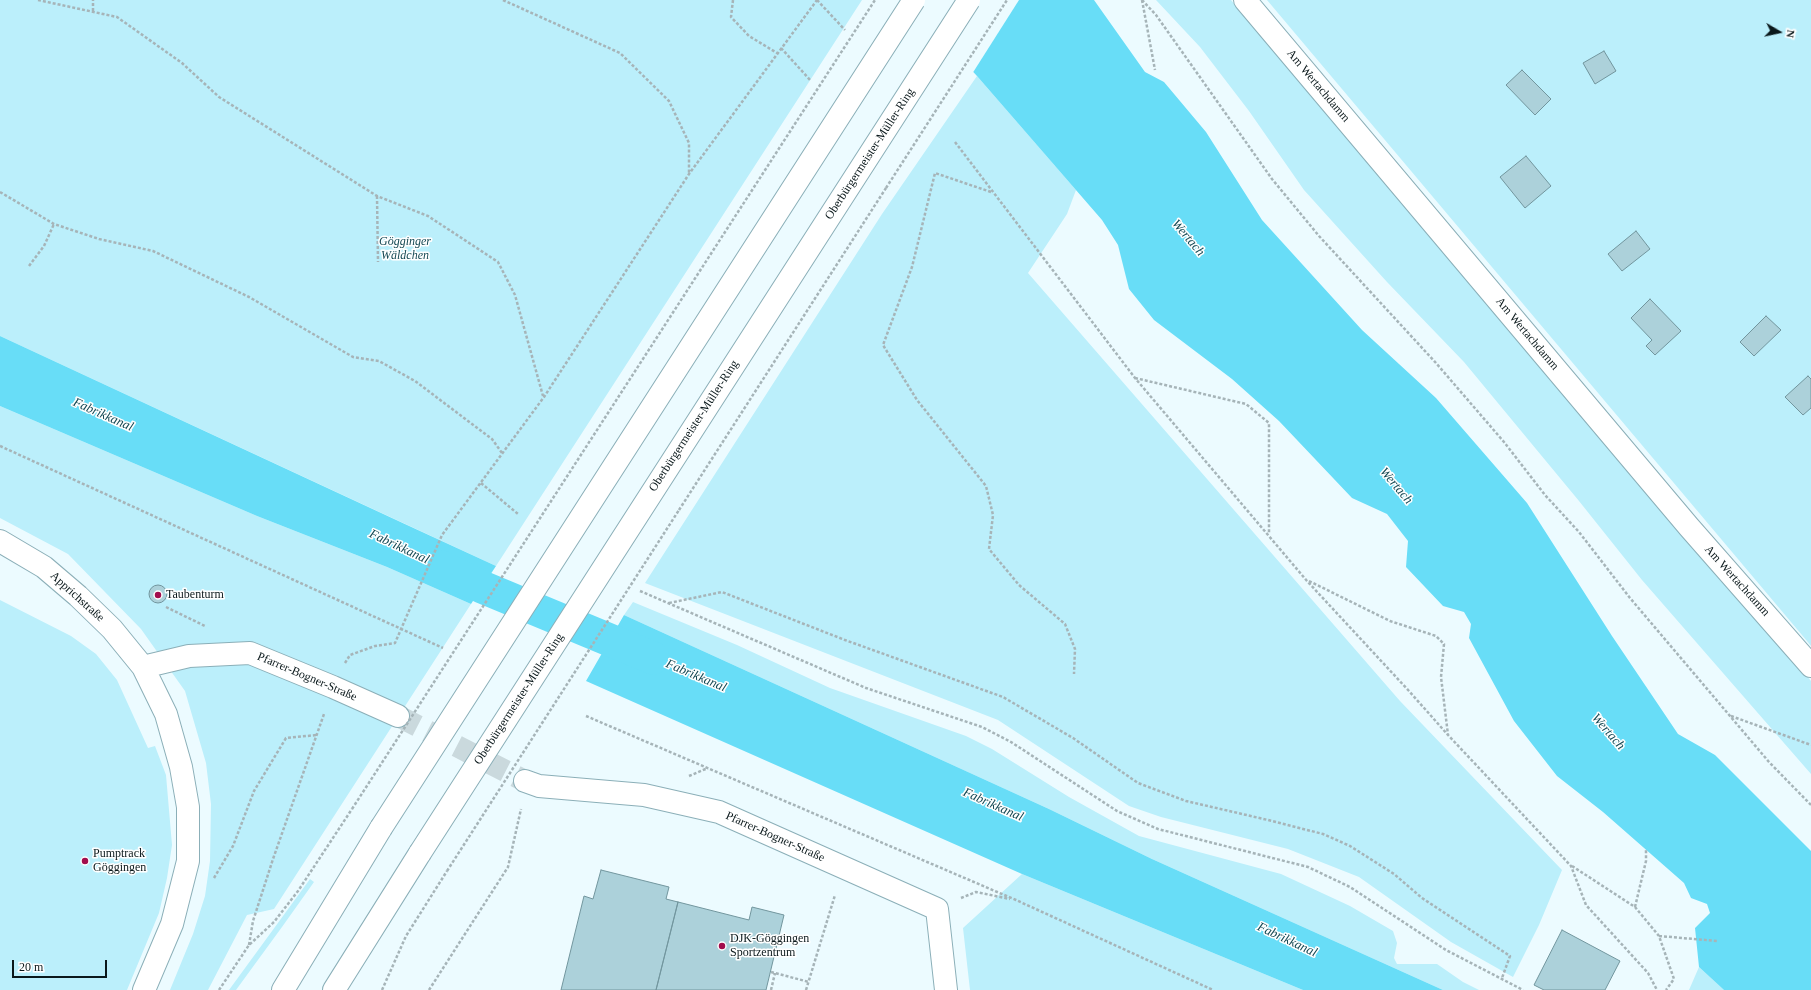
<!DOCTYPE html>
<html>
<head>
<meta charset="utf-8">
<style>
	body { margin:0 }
	#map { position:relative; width:1811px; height:990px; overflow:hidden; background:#ecfbff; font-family:Georgia,serif }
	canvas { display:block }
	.north { position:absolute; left:1759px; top:12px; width:40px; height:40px; -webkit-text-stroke:3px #fff; paint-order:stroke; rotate:99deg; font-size:11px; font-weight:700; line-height:16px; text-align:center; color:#0a181b }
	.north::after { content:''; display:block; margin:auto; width:14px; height:18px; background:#0a181b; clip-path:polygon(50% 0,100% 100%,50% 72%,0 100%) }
	.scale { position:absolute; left:12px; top:960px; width:95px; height:18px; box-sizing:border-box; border:2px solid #0a181b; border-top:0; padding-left:5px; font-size:12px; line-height:14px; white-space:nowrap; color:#0a181b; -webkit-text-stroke:3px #fff; paint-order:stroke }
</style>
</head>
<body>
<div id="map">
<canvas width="1811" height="990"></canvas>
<div class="north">N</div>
<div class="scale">20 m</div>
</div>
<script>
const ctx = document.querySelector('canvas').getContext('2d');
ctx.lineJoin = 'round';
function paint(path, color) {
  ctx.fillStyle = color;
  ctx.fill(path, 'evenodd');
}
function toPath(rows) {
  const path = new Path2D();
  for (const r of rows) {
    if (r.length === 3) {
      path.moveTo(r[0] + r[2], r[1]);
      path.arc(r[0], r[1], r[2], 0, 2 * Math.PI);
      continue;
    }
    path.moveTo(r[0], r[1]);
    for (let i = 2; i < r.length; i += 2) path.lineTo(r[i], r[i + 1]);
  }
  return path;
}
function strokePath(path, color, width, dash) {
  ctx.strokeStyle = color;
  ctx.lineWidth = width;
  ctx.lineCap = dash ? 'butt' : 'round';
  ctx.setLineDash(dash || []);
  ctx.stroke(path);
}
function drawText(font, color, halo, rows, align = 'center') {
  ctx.font = font + ' Georgia,serif';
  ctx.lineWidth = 3;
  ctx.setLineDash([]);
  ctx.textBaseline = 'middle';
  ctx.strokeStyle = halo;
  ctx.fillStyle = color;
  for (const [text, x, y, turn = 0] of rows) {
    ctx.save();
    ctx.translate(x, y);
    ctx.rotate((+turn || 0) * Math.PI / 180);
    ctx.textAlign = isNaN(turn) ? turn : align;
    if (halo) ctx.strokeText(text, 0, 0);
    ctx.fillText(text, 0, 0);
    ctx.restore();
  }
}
paint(toPath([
	[0,0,862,0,496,566,0,336],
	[1156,0,1231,0,1541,367,1767,626,1811,681,1811,774,1642,580,1579,501,1464,362,1387,282,1304,190,1249,111,1200,47],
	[1267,0,1811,0,1811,646,1807,641],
	[977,76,1076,190,1067,214,1028,273,1400,701,1562,870,1539,925,1513,977,1451,942,1359,877,1288,849,1161,817,1129,806,998,720,645,583,882,214],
	[0,406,257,516,387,567,471,604,274,909,247,915,208,990,170,990,193,934,205,896,210,861,211,804,206,763,185,691,141,629,68,554,0,518],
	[0,600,71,636,96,654,117,680,148,748,155,746,166,775,172,845,167,878,159,913,127,990,0,990],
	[633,602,737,645,830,688,966,736,992,749,1069,797,1139,836,1281,874,1350,906,1393,931,1397,943,1394,958,1397,964,1437,964,1463,982,1479,990,1443,990,1152,859,1049,809,624,615],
	[1022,874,1303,990,970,990,963,928],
	[310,879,314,882,282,927,236,990,229,990],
	[1699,967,1724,990,1689,990]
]), '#bbeffb');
paint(toPath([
	[906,0,1094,0,1145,72,1164,82,1206,132,1262,220,1362,330,1436,398,1527,503,1612,636,1678,734,1715,755,1811,851,1811,990,1724,990,1699,967,1695,928,1710,913,1707,904,1691,898,1684,883,1603,812,1557,776,1514,721,1469,638,1471,624,1464,612,1443,606,1406,567,1408,541,1387,514,1352,498,1279,421,1232,379,1154,320,1129,289,1118,245,1102,220,977,76],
	[0,336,407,525,496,566,471,604,387,567,257,516,0,406],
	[624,615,1049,809,1152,859,1443,990,1303,990,1022,874,586,681]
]), '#68ddf7');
paint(toPath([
	[904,0,1019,0,972,74]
]), '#ecfbff');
strokePath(toPath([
	[442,567,482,587,653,658]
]), '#68ddf7', 33);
const building = toPath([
	[1604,51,1616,71,1595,84,1583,63,1604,51],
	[1522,70,1551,99,1535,115,1506,85,1522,70],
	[1526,156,1551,186,1525,208,1500,177,1526,156],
	[1636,231,1650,249,1622,271,1608,254,1636,231],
	[1650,299,1681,331,1655,355,1646,346,1652,340,1631,318,1650,299],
	[1766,316,1781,330,1754,356,1740,342,1766,316],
	[1808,376,1811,379,1811,408,1803,415,1785,397,1808,376],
	[158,594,9],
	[601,870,669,887,666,899,678,902,656,990,561,990,584,896,593,899,601,870],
	[678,902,749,920,752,907,784,915,766,990,656,990,678,902],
	[1562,930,1620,961,1605,990,1544,990,1534,985,1562,930]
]);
paint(building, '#acd1da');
strokePath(building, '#72969e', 1);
strokePath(toPath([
	[398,716,525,781]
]), '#cad9dd', 22, [22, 11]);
const minor = toPath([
	[1245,0,1689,527,1811,666],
	[0,541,44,567,78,596,112,629,143,667,166,714,181,767,188,807,188,861,172,924,144,990],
	[143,667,189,656,250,653,333,687,398,716],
	[525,781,539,786,644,795,719,812,937,909,946,990]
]);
const trunk = toPath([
	[283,990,381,828],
	[334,990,420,853]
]);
strokePath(minor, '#8bafb8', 24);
strokePath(trunk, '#8bafb8', 24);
strokePath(toPath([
	[38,0,117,17,182,63,219,97,377,196,428,216,498,262,515,295,543,396],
	[503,0,620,53,669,101,689,143,689,174],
	[733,0,731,17,749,36,777,53],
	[817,0,845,30],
	[1142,0,1156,15,1272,179,1319,236,1436,363,1504,442,1545,495,1579,532,1630,598,1769,762,1811,805],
	[1142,0,1155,70],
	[93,11,93,0],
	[781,48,811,81],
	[955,142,1135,378,1307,581,1409,691,1448,735,1571,866,1586,905,1648,973,1657,990],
	[0,192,54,224,99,239,153,251,249,297,353,357,379,361,415,381,492,439,502,453],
	[991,192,935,173,912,267,883,345,917,400,986,486,993,515,989,549,1019,585,1065,624,1075,649,1074,674],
	[377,196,378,262],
	[29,266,44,246,54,224],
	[1135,378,1246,404,1269,423,1269,534],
	[0,446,443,648],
	[481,483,518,514],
	[679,510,886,188],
	[1309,581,1390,621,1436,636,1444,644,1441,677,1448,735],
	[640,591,866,688,982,727,1011,742,1117,811,1158,829,1308,867,1350,887,1446,950,1523,990],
	[669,603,722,592,845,640,1003,697,1073,738,1138,783,1186,801,1268,820,1323,834,1350,846,1394,874,1422,898,1510,956,1502,978],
	[166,607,205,626],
	[345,663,350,655,375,646,395,643,442,535,544,397,689,174,817,0],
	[586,716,1016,900,1213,990],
	[1731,716,1811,745],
	[689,776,708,768],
	[1572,866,1635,907,1659,936,1674,979,1666,990],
	[214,878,233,846,254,791,286,738,317,735],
	[961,898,976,892,1010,899],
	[1635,907,1646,861,1646,849],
	[1659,936,1717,941],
	[249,945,253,921,273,859,324,714],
	[771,972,809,982],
	[219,990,249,945,274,922,298,891,352,809],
	[382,990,406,936,447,871],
	[429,990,508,867,521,809],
	[771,990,775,973],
	[806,990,835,895]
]), '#a6b4b8', 2.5, [3, 2]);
strokePath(minor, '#fff', 22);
strokePath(trunk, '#fff', 22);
const trunkBridge = toPath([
	[381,828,914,0],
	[420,853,969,0]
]);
strokePath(trunkBridge, '#8bafb8', 24, []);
strokePath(toPath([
	[886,188,1007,0],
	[352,809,875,0],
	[447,871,679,510]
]), '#a6b4b8', 2.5, [3, 2]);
strokePath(trunkBridge, '#fff', 22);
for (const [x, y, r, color] of [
	[158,595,4,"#a20c4c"],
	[85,861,4,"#a20c4c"],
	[722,946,4,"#a20c4c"]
]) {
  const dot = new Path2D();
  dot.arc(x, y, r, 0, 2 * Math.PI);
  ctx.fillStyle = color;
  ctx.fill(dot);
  strokePath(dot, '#fff', 1.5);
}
drawText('12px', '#0a181b', '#fff', [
	["Am Wertachdamm",1318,86,50],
	["Oberbürgermeister-Müller-Ring",870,154,-57],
	["Am Wertachdamm",1527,334,50],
	["Oberbürgermeister-Müller-Ring",694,426,-57],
	["Am Wertachdamm",1737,581,48],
	["Apprichstraße",77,597,42],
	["Pfarrer-Bogner-Straße",307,677,23],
	["Oberbürgermeister-Müller-Ring",519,699,-57],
	["Pfarrer-Bogner-Straße",775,837,24]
]);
drawText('italic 12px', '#154954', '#fff', [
	["Gögginger",405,242],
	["Wäldchen",405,256]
]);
drawText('12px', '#0a181b', '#fff', [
	["Taubenturm",166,595],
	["Pumptrack",93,854],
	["Göggingen",93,868],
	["DJK-Göggingen",730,939],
	["Sportzentrum",730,953]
], 'left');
drawText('italic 13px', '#154954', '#fff', [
	["Wertach",1188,238,50],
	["Fabrikkanal",103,415,24],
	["Wertach",1396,486,50],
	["Fabrikkanal",399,547,25],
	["Fabrikkanal",696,676,23],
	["Wertach",1608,732,49],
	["Fabrikkanal",993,805,24],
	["Fabrikkanal",1287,940,25]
]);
</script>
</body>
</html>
